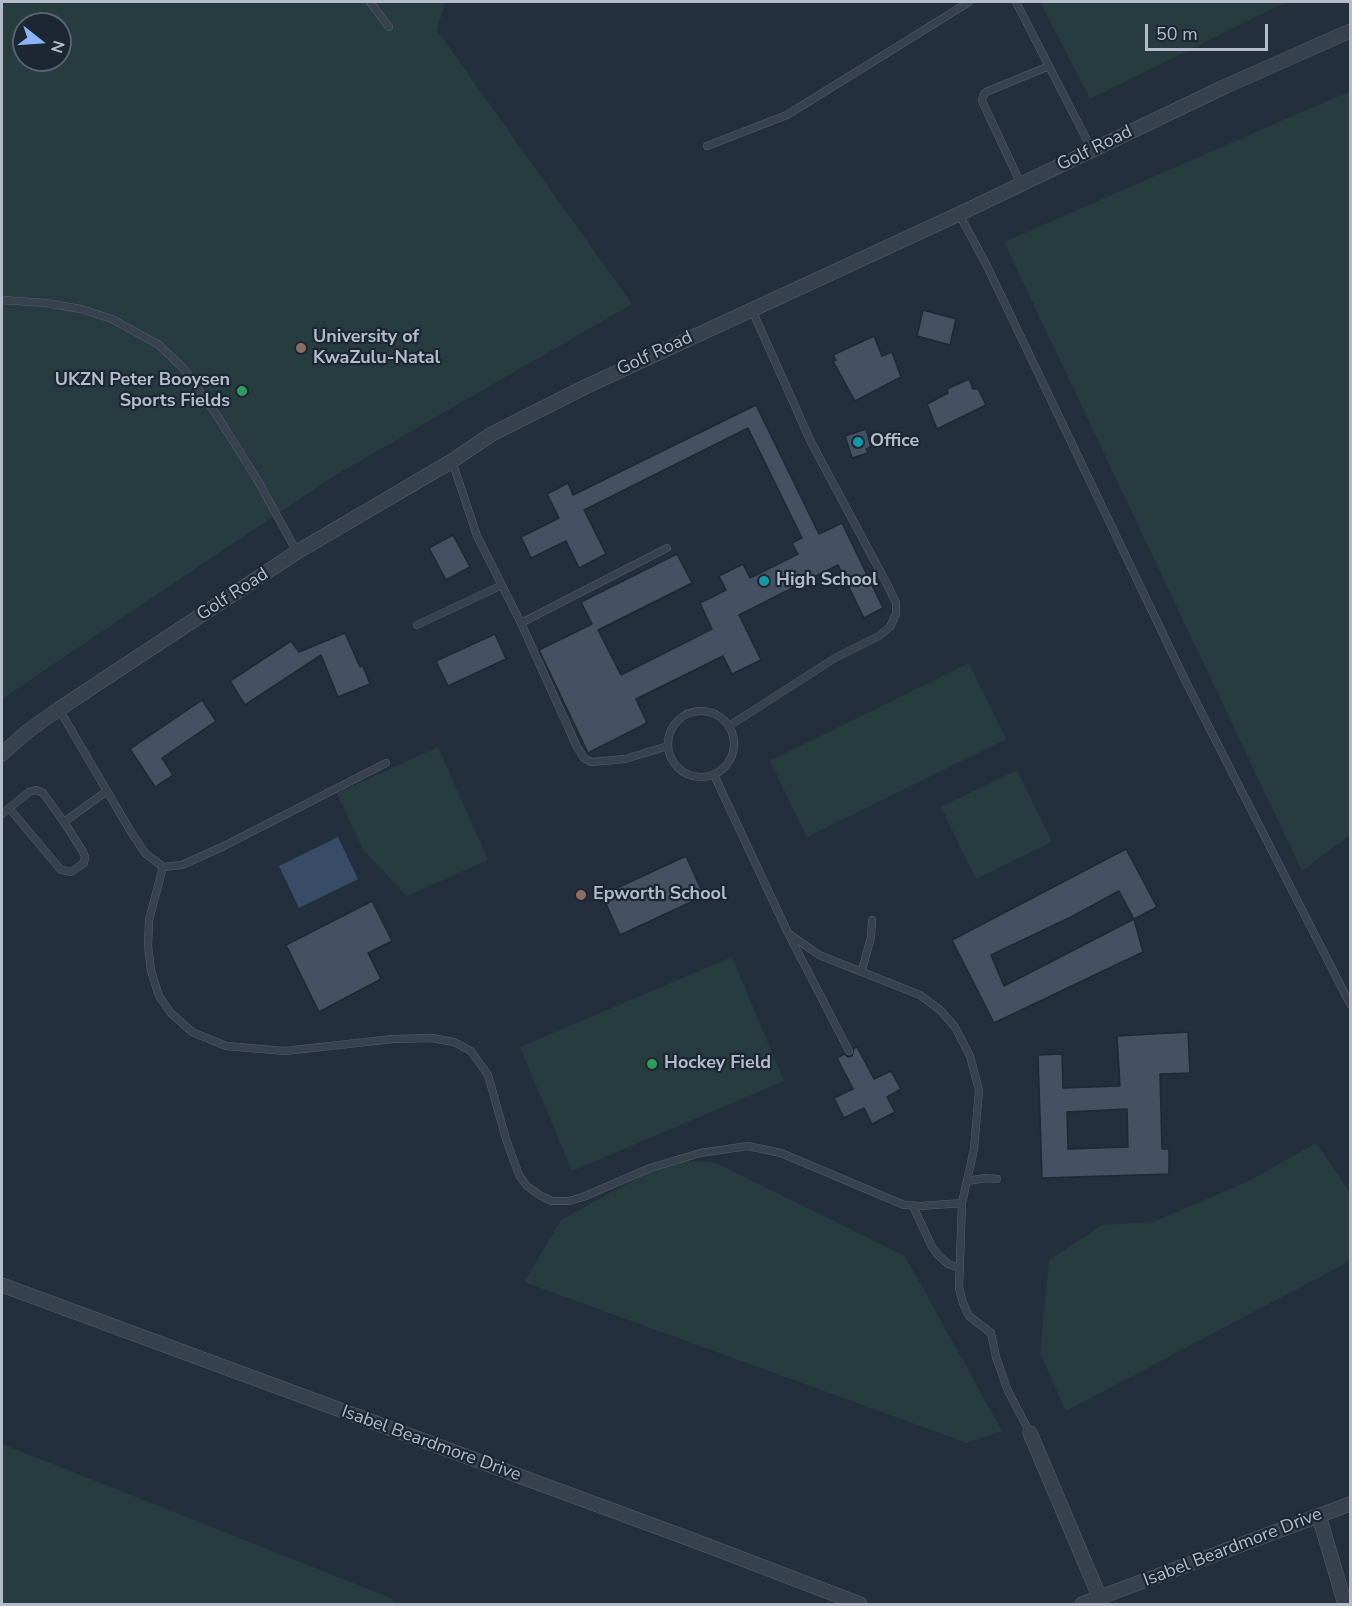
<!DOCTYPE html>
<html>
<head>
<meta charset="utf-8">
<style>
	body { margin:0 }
	#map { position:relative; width:1352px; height:1606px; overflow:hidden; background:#242f3e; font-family:"Nunito Sans",sans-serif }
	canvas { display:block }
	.frame { position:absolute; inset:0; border:3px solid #b4bcc9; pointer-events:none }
	.north { position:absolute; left:12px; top:12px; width:60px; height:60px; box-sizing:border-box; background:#1d2633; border:2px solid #59626f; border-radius:50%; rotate:107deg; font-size:16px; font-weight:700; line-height:24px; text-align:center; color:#b4bcc9 }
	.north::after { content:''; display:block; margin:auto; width:21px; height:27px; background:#8ab4f8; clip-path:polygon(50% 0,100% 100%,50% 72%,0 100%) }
	.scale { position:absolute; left:1145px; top:24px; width:123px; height:27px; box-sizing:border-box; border:3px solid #b4bcc9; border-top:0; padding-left:8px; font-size:18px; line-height:21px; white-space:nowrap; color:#b4bcc9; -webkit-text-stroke:4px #1d2633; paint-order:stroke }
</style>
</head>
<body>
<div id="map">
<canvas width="1352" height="1606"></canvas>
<div class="frame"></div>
<div class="north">N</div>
<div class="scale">50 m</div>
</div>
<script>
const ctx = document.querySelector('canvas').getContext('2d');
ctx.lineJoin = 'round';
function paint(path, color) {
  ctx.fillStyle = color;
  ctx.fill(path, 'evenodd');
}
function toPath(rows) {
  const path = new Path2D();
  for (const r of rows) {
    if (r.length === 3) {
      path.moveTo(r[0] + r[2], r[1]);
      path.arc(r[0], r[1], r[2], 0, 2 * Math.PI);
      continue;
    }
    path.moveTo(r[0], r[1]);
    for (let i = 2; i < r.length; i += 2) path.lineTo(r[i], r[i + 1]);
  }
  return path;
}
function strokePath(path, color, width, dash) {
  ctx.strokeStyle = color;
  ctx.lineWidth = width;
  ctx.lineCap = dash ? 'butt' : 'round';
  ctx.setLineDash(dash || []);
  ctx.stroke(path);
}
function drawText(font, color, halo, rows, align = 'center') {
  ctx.font = font + ' "Nunito Sans",sans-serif';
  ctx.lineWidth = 4.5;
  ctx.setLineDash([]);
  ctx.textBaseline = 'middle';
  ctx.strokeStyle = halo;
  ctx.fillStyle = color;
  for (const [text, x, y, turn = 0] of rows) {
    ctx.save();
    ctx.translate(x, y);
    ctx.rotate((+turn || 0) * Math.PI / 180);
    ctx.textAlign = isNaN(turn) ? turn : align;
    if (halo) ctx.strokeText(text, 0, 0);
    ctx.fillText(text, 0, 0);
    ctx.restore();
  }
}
paint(toPath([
	[2,2,445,2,437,30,632,304,332,477,2,699],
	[24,24,60,24,60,60,24,60],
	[1040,2,1286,2,1090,99],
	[1350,91,1350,835,1302,871,1004,242],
	[969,663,1006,739,807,837,770,761],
	[438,747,488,860,407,896,363,850,337,793],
	[1017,770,1052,842,976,879,941,807],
	[732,957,784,1081,572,1171,520,1047],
	[1316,1143,1350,1192,1350,1261,1066,1411,1040,1353,1049,1260,1102,1225,1153,1222,1249,1181],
	[672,1159,716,1163,905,1256,1002,1431,967,1443,524,1282,561,1220],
	[2,1444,391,1598,396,1604,2,1604]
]), '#263c3f');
paint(toPath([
	[338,837,358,879,299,908,279,866]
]), '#394c67');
const building = toPath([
	[923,310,956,319,950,345,917,336,923,310],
	[874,336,882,356,892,352,901,377,855,401,833,361,836,360,833,355,874,336],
	[969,379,973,389,978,389,986,405,937,429,927,404,948,393,947,389,969,379],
	[756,405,819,534,842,523,883,608,864,618,838,565,739,615,761,660,732,674,723,656,636,699,647,723,588,753,539,650,592,624,581,602,677,554,692,583,598,630,621,675,712,629,700,603,726,590,719,576,743,564,750,578,798,554,792,543,802,538,748,428,584,510,606,554,579,568,566,541,531,558,521,537,559,518,547,494,568,483,573,495,756,405],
	[866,429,871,447,866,449,868,453,852,458,845,436,866,429],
	[453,535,470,567,446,580,429,548,453,535],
	[345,633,360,667,363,666,370,684,338,697,321,655,245,705,230,681,291,641,299,652,345,633],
	[495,634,506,659,448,686,436,661,495,634],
	[202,700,216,721,162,758,173,775,155,787,130,749,202,700],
	[1126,849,1157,907,1134,919,1143,952,994,1023,952,940,1126,849],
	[1119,891,1134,919,1004,986,991,955,1071,917,1119,891],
	[686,856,704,896,620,935,602,895,686,856],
	[372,901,392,941,368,953,381,979,319,1012,286,945,372,901],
	[1188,1032,1190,1073,1160,1074,1162,1149,1169,1149,1169,1174,1042,1178,1038,1055,1062,1054,1063,1088,1120,1086,1117,1036,1188,1032],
	[1127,1109,1128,1147,1068,1149,1067,1112,1127,1109],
	[857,1047,874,1079,891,1071,901,1089,887,1097,895,1112,872,1124,864,1108,844,1118,834,1098,853,1089,837,1058,844,1054,848,1057,852,1056,854,1048,857,1047]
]);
paint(building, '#455162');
strokePath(building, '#1f2835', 1.5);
const lane = toPath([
	[370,2,389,27],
	[1016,2,1092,150],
	[707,146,787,115,969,2],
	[1021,184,982,101,983,96,986,92,1049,66],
	[959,214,985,262,1186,682,1350,1004],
	[2,300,45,303,81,309,112,319,159,345,184,369,216,414,258,481,297,552],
	[452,461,477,536,521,623,577,747,584,758,591,762,625,759,668,746],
	[521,623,667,548],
	[417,625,500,586],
	[59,709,131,832,145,853,163,867,182,865,222,847,386,763],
	[701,744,33],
	[729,726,835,658,879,636,890,627,896,614,896,603,888,586,811,442,752,310],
	[714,775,788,933,849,1051],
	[9,808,61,870,71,872,84,863,85,857,83,852,64,822],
	[2,814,29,792,36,790,43,793,64,822,107,791],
	[163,867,149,920,148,946,151,971,159,996,171,1013,192,1032,226,1046,285,1051,393,1039,432,1038,454,1042,471,1051,488,1075,506,1139,519,1175,527,1186,541,1196,552,1201,569,1201,583,1197,650,1168,700,1153,748,1146,781,1153,904,1205,921,1206,962,1203],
	[788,933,819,955,920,995,940,1010,955,1027,970,1056,979,1090,974,1149,962,1203,959,1288,963,1303,969,1316,991,1333,996,1357,1008,1391,1030,1433],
	[862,970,871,937,872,920],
	[967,1181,986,1178,997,1179],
	[913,1206,931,1245,937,1254,948,1264,960,1268]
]);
const street = toPath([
	[2,754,28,731,59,709,297,552,452,461,492,434,585,387,959,214,1224,87,1350,31],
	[2,1285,698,1542,860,1604],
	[1030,1433,1100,1598],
	[1319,1516,1345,1604],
	[1082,1604,1350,1504]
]);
strokePath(lane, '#565f6c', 8);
strokePath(street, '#565f6c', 15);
strokePath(lane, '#38414e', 7);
strokePath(street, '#38414e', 14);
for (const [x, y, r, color] of [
	[301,348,6,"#8d6e63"],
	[242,391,6,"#2e9e5b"],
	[858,442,6,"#0f9aa8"],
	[764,581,6,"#0f9aa8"],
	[581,895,6,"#8d6e63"],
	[652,1064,6,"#2e9e5b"]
]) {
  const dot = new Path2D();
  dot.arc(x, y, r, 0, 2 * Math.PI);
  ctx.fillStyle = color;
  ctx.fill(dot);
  strokePath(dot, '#1d2633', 2);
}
drawText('18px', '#b4bcc9', '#1d2633', [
	["Golf Road",1095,149,-26],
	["Golf Road",655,354,-25],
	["Golf Road",233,595,-33],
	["Isabel Beardmore Drive",431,1444,20],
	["Isabel Beardmore Drive",1233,1548,-21]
]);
drawText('bold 18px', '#b4bcc9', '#1d2633', [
	["University of",313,338],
	["KwaZulu-Natal",313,359],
	["UKZN Peter Booysen",230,381,"right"],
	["Sports Fields",230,402,"right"],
	["Office",870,442],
	["High School",776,581],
	["Epworth School",593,895],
	["Hockey Field",664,1064]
], 'left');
</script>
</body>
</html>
